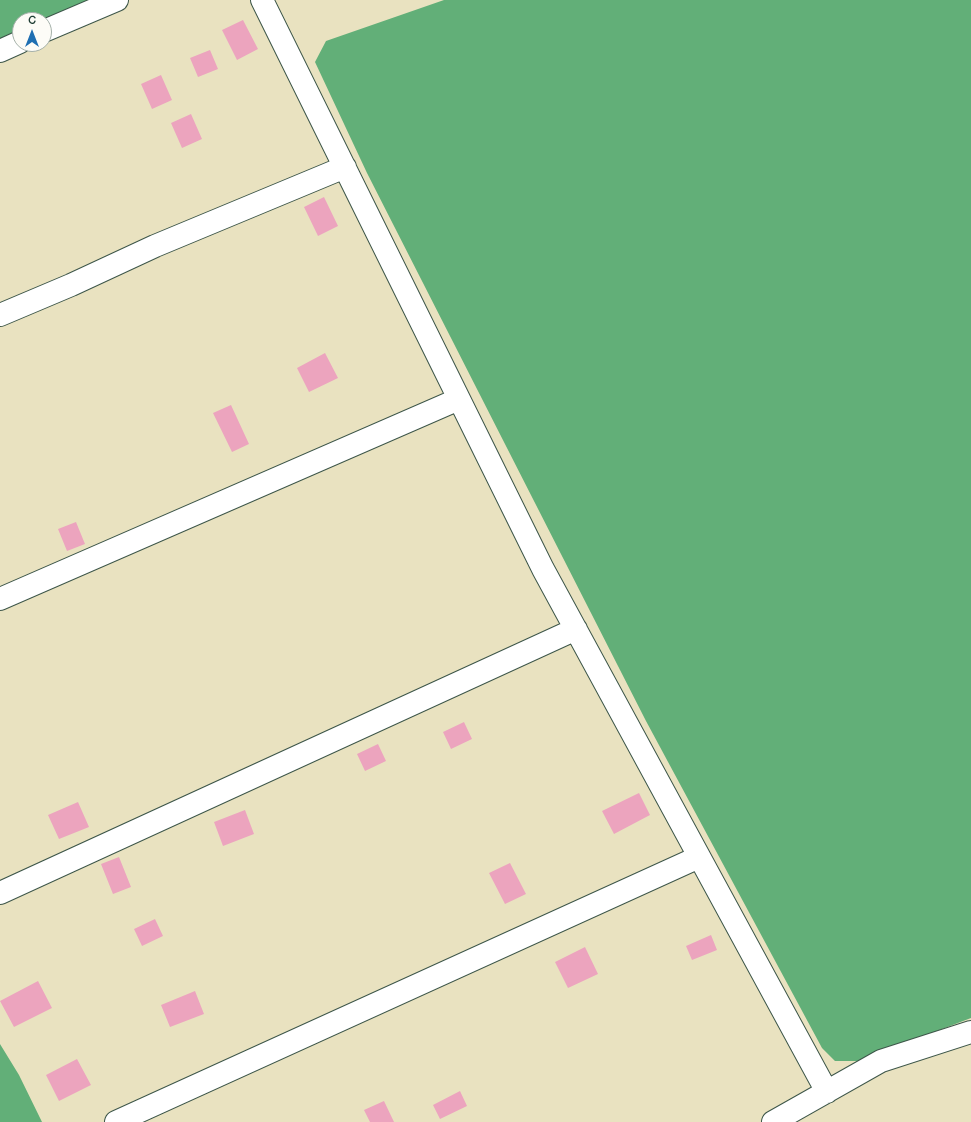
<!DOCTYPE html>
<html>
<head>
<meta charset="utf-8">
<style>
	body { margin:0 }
	#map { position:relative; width:971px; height:1122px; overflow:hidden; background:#e9e2c0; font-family:"Balsamiq Sans",sans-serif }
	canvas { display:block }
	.north { position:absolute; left:12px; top:12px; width:40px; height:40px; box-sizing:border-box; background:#fdfcf7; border:1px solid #a4b0a9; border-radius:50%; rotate:0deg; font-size:11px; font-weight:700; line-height:16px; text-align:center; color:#1f3d34 }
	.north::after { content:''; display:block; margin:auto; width:14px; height:18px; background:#1f6fb2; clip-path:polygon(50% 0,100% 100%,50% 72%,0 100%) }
</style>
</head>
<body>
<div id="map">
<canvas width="971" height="1122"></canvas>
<div class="north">С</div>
</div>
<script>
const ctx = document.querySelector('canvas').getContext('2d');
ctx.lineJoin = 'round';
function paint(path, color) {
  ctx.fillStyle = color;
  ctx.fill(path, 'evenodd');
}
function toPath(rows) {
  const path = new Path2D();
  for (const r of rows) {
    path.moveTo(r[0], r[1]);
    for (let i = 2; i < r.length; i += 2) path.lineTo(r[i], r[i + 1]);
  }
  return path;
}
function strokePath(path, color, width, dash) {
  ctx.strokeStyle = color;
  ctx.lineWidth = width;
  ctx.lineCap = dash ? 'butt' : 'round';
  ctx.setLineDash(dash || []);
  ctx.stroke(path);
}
paint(toPath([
	[0,0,102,0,44,20,20,20,20,36,0,44],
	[444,0,971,0,971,1018,858,1061,835,1061,822,1048,646,721,367,173,315,62,326,41],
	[0,1044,19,1075,42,1122,0,1122]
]), '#62af78');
paint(toPath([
	[243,20,258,49,237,60,222,30],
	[210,50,218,69,198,77,190,58],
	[161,75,172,100,152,109,141,84],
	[191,114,202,139,182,148,171,123],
	[324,197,338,226,318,236,304,207],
	[325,353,338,378,309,392,297,368],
	[231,405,249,444,232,452,213,413],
	[76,522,85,544,67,551,58,529],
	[464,722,472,739,451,749,443,732],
	[378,744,386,761,365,771,357,754],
	[639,793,650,815,614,834,602,811],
	[78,802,89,827,59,839,48,815],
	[245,810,254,834,223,846,214,822],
	[119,857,131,887,113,894,101,864],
	[510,863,526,894,505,904,489,873],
	[155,919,163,936,142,946,134,929],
	[711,935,717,950,692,960,686,946],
	[585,947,598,974,568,988,555,962],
	[38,981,52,1008,14,1027,0,1001],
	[195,991,204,1014,170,1027,161,1005],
	[77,1059,91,1085,59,1101,46,1075],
	[460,1091,467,1106,440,1119,433,1105],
	[384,1101,394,1122,370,1122,364,1110]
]), '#eca4be');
const minor = toPath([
	[262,0,543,569,827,1092],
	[44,31,117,0],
	[0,51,20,42],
	[0,315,71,285,155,246,345,167],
	[0,599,459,399],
	[0,893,576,629],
	[116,1122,699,857],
	[773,1122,881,1061,971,1032]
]);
strokePath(minor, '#3d5649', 24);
strokePath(minor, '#fff', 22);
</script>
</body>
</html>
